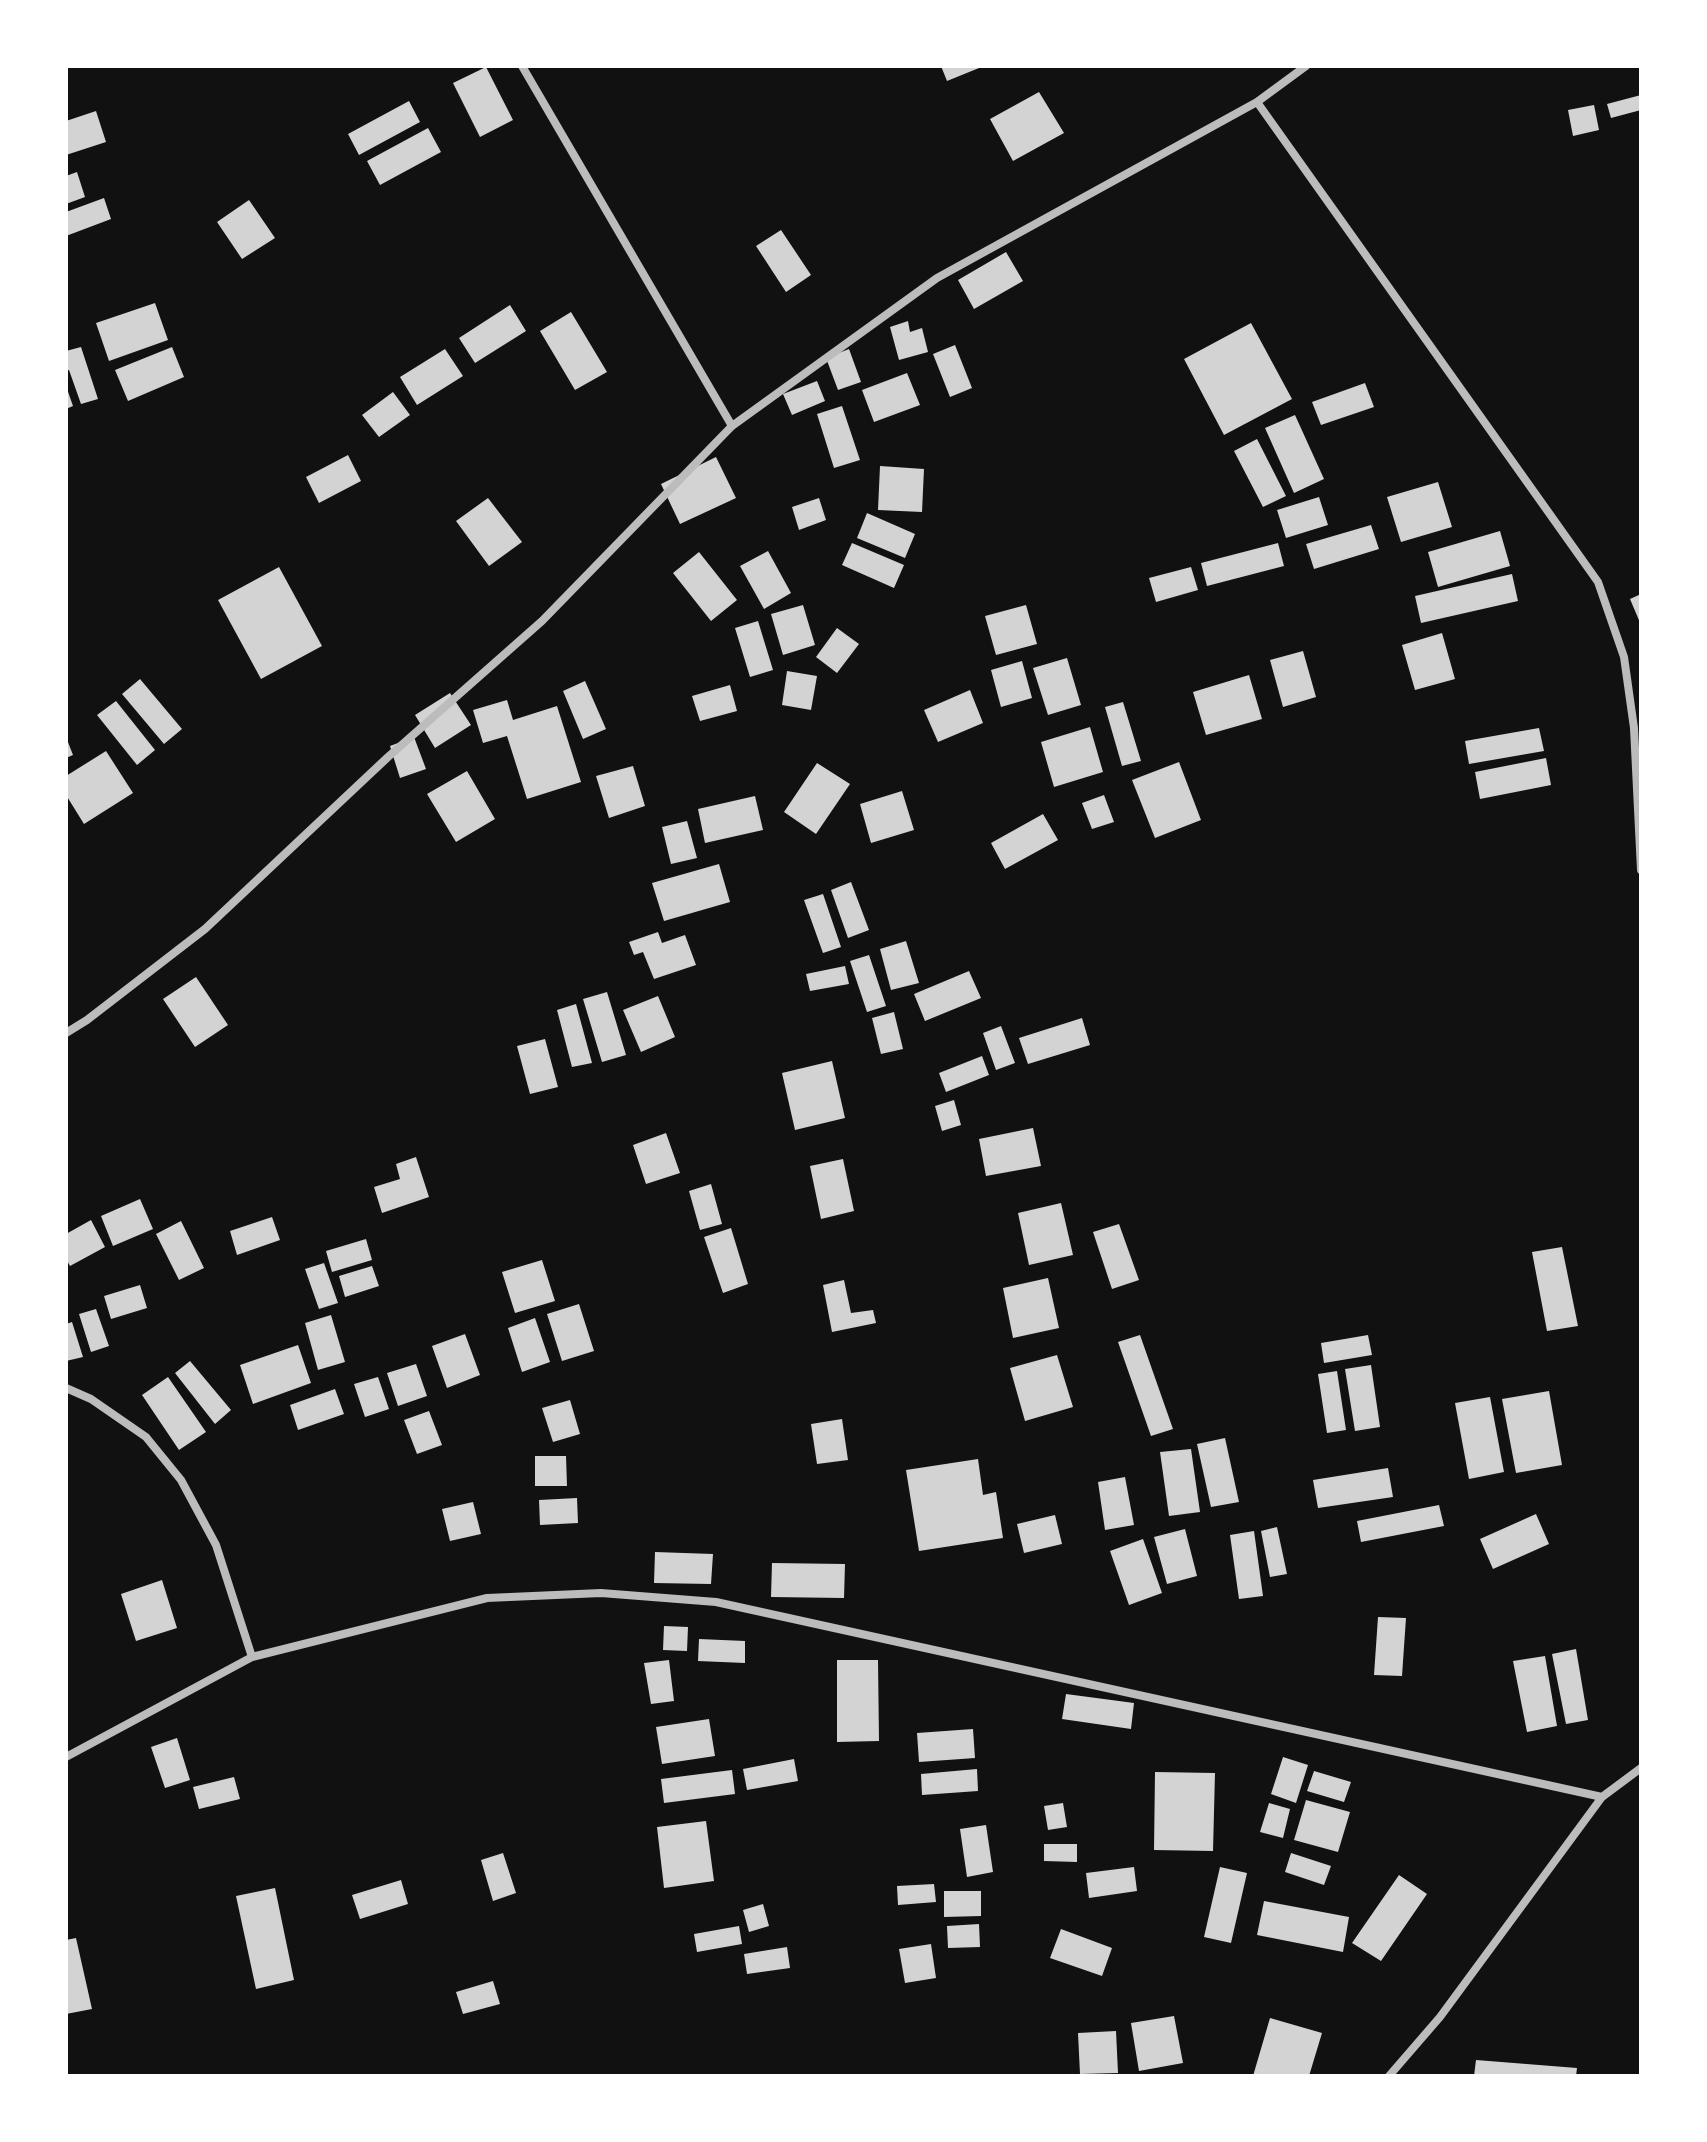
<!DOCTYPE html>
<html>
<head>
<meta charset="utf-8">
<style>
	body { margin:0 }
	#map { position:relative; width:1707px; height:2142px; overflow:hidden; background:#111; font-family:"Roboto Serif",serif }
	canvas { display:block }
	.frame { position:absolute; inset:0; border:68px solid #fff; pointer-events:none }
</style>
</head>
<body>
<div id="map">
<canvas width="1707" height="2142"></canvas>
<div class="frame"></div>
</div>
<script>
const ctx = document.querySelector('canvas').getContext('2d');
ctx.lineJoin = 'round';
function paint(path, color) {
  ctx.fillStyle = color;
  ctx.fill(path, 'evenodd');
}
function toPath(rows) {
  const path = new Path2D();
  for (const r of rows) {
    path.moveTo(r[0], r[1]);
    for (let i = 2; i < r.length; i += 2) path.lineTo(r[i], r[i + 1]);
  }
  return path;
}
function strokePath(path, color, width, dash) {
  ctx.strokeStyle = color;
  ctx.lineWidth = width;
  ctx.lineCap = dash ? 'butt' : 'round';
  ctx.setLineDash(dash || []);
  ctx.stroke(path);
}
paint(toPath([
	[941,66,984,66,947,81],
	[486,67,513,120,480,137,453,83],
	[1039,92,1064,133,1013,161,990,119],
	[1641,95,1641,110,1611,118,1607,104],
	[409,101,420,122,359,155,348,134],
	[1594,105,1599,130,1573,136,1568,110],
	[96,111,106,142,66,155,66,121],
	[428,128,441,152,380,185,367,161],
	[77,172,85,197,66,204,66,176],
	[104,198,111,219,66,236,66,212],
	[249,200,275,238,242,259,217,222],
	[781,230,811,275,786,292,756,246],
	[1006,252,1023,281,974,309,958,280],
	[155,303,168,340,109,361,96,323],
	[510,305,526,331,475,363,459,338],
	[571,312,607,372,575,390,540,331],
	[908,321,910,332,922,328,928,352,899,360,890,327],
	[1251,323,1292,399,1224,435,1184,359],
	[955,345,972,388,950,397,933,354],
	[81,347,98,399,81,404,69,370,66,371,66,351],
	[172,347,184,377,128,401,115,370],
	[445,349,463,376,417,405,400,377],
	[849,349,861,382,838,390,826,358],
	[907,373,920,405,874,422,862,390],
	[817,381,825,401,792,415,783,394],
	[1365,383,1374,407,1321,425,1312,402],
	[66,386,73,406,66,409],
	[393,392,410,415,379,437,362,415],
	[842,406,860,460,834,468,817,414],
	[1295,415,1324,479,1294,493,1265,428],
	[1257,439,1286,496,1263,507,1234,451],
	[348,455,361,481,319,503,306,477],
	[716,457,736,498,680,524,661,484],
	[880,466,924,469,922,512,878,510],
	[1438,482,1452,527,1401,542,1387,497],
	[1319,497,1328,525,1286,538,1277,510],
	[488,498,522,542,489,566,456,521],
	[819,498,826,520,799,530,792,507],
	[867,513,915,534,905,558,857,538],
	[1371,525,1379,549,1314,569,1306,544],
	[1500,531,1510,566,1438,587,1428,552],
	[852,543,904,565,894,588,842,565],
	[1278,543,1284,566,1207,586,1201,563],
	[768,551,791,593,764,609,740,566],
	[699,552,737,600,711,621,673,573],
	[279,567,322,646,261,679,218,600],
	[1191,567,1198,590,1156,602,1149,578],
	[1512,574,1518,601,1421,623,1415,596],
	[1641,594,1641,625,1630,599],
	[803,605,815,645,783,655,771,614],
	[1026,605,1037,644,996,655,985,616],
	[758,621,773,670,750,677,735,628],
	[837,628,859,644,837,673,816,657],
	[1442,633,1455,679,1415,690,1402,645],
	[1303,651,1316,697,1283,707,1270,660],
	[1067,658,1081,705,1048,715,1033,668],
	[1022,661,1032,698,1001,707,991,670],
	[787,671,817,676,811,710,782,705],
	[1249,675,1262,719,1206,735,1193,692],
	[140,679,182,729,164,744,122,694],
	[585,681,606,729,583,739,563,691],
	[730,685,737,711,700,721,692,696],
	[970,690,983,723,938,742,924,710],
	[450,693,471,725,435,748,415,715],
	[507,700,513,720,557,706,581,782,527,799,507,736,483,743,473,710],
	[116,701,155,750,137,765,97,715],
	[1123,702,1141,761,1122,766,1105,707],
	[1090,727,1103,772,1054,787,1041,742],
	[1539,728,1544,751,1469,764,1465,741],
	[66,737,73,755,66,758],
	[414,737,426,769,400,778,390,746],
	[106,751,133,793,84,824,66,795,66,776],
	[1546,758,1551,785,1480,799,1475,772],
	[1179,762,1201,820,1155,838,1132,780],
	[817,763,850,784,816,834,784,812],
	[633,766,645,806,609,818,596,776],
	[467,771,495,819,456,842,427,794],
	[902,791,914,830,871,843,860,804],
	[1104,795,1114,822,1092,829,1082,803],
	[755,796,763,830,705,843,698,809],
	[1043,814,1058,840,1005,869,991,843],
	[687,821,697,858,671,864,662,827],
	[719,864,730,902,664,921,652,883],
	[851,882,869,930,848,938,831,890],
	[823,894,841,947,823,953,804,900],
	[658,932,662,943,685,935,696,965,654,979,643,952,634,955,629,942],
	[906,941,919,983,891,990,880,949],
	[869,955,886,1006,867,1012,850,961],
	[845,966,849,984,810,991,806,974],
	[969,971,981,998,925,1021,914,994],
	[196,977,228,1025,195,1047,163,999],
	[607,992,626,1055,602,1062,583,999],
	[658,996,675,1037,641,1052,623,1010],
	[576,1004,592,1063,572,1067,557,1010],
	[894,1012,903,1049,881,1054,872,1018],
	[1082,1018,1090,1045,1028,1064,1019,1038],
	[1001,1026,1015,1063,996,1070,983,1033],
	[545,1039,558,1087,530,1094,517,1046],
	[982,1056,989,1075,946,1092,939,1073],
	[832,1061,845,1118,795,1130,782,1073],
	[954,1100,961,1125,942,1131,935,1106],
	[1033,1128,1041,1166,986,1176,979,1139],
	[666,1133,680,1173,646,1184,633,1145],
	[416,1157,429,1197,382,1213,374,1187,400,1179,396,1164],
	[843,1159,854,1211,821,1219,810,1166],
	[711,1184,722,1224,700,1230,689,1191],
	[140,1199,153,1229,113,1246,101,1216],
	[1061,1203,1073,1255,1029,1265,1018,1213],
	[272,1217,280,1240,237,1255,230,1231],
	[91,1220,105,1247,70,1266,66,1259,66,1234],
	[181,1221,204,1268,179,1280,156,1234],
	[1119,1224,1139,1280,1112,1289,1093,1232],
	[731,1228,748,1284,723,1293,704,1237],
	[366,1239,372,1260,332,1272,326,1251],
	[1562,1247,1578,1326,1547,1331,1532,1252],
	[542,1260,555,1301,515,1313,502,1272],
	[324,1263,338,1303,319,1309,305,1269],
	[372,1266,379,1286,345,1297,339,1276],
	[1048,1278,1059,1328,1013,1338,1003,1288],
	[844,1280,851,1313,873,1310,876,1323,832,1332,823,1285],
	[140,1285,147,1308,111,1319,104,1296],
	[579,1304,594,1351,562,1361,547,1314],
	[96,1309,109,1346,91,1352,79,1314],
	[331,1315,345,1362,318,1370,305,1323],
	[535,1318,550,1362,522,1372,508,1328],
	[72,1322,83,1357,66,1361,66,1324],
	[465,1334,480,1375,447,1388,432,1346],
	[1140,1335,1173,1429,1151,1436,1118,1342],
	[1368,1335,1372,1355,1324,1363,1321,1343],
	[298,1345,311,1383,253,1404,240,1365],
	[1057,1355,1073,1407,1025,1421,1010,1368],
	[190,1361,231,1410,215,1424,175,1373],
	[416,1364,427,1396,398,1406,387,1373],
	[1371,1365,1380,1427,1355,1431,1345,1369],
	[1337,1371,1346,1430,1327,1433,1318,1374],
	[168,1377,206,1432,179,1450,142,1395],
	[378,1377,389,1409,365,1417,354,1384],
	[335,1389,344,1414,298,1430,290,1405],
	[1549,1391,1562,1465,1516,1473,1502,1399],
	[1490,1397,1504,1472,1469,1479,1455,1403],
	[570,1400,580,1434,553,1442,542,1408],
	[429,1411,442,1445,417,1454,404,1420],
	[842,1419,848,1460,817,1464,811,1424],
	[1225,1438,1239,1502,1211,1507,1197,1444],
	[1191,1449,1200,1512,1169,1516,1160,1452],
	[535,1456,566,1456,567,1486,535,1486],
	[978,1459,983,1495,996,1492,1003,1538,919,1551,906,1470],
	[1388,1468,1393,1497,1318,1508,1313,1480],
	[1125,1477,1134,1525,1105,1530,1098,1482],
	[577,1498,578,1523,540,1525,539,1500],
	[473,1502,481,1534,450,1541,442,1509],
	[1439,1505,1444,1526,1361,1542,1357,1521],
	[1536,1514,1549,1544,1493,1569,1480,1539],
	[1055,1515,1062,1544,1024,1553,1017,1524],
	[1277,1527,1287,1574,1270,1577,1261,1531],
	[1185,1529,1197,1576,1167,1584,1154,1537],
	[1254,1531,1263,1596,1239,1599,1230,1535],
	[1143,1539,1162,1593,1129,1605,1110,1551],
	[655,1552,713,1554,711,1584,654,1583],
	[772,1563,845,1564,844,1598,771,1597],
	[162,1580,177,1628,136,1641,121,1594],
	[1378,1617,1406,1618,1402,1676,1374,1675],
	[664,1626,688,1627,687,1651,663,1650],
	[699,1639,745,1641,745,1663,698,1661],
	[1576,1649,1588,1720,1566,1724,1552,1654],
	[1545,1656,1557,1726,1527,1732,1513,1661],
	[669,1660,674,1701,651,1704,644,1663],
	[837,1660,878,1660,879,1741,837,1742],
	[1066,1694,1134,1703,1131,1729,1062,1719],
	[709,1719,715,1756,662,1764,656,1727],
	[973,1729,975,1758,919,1762,917,1733],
	[177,1738,190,1780,165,1788,151,1747],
	[1283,1757,1308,1765,1296,1803,1271,1794],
	[794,1759,798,1781,747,1790,743,1769],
	[977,1769,978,1791,922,1795,921,1774],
	[732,1770,735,1794,664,1803,661,1779],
	[1314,1771,1351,1782,1344,1802,1307,1791],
	[1155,1772,1215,1773,1213,1851,1154,1850],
	[234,1777,240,1799,199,1809,193,1787],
	[1306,1800,1350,1812,1338,1852,1294,1840],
	[1063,1803,1067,1827,1048,1830,1044,1806],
	[1269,1803,1290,1809,1283,1838,1260,1832],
	[706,1821,714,1881,664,1888,657,1827],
	[986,1825,993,1872,967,1877,960,1829],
	[1044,1844,1077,1844,1077,1862,1044,1861],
	[503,1853,516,1893,493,1901,481,1860],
	[1291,1853,1331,1866,1324,1885,1285,1872],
	[1134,1867,1137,1891,1089,1898,1086,1873],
	[1220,1867,1247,1873,1231,1943,1204,1937],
	[1399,1875,1427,1894,1381,1961,1352,1943],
	[401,1880,408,1904,360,1919,352,1895],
	[934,1884,936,1902,898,1905,897,1886],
	[275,1888,294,1980,256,1989,236,1896],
	[944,1891,981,1891,981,1916,944,1917],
	[1264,1901,1349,1917,1343,1952,1257,1935],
	[763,1904,769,1926,749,1932,743,1910],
	[979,1924,980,1947,948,1948,947,1926],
	[739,1926,742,1944,697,1952,694,1934],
	[1061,1929,1112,1948,1102,1976,1050,1958],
	[76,1938,92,2009,66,2014,66,1940],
	[931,1944,936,1978,905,1983,899,1949],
	[787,1947,790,1968,747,1974,744,1954],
	[493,1981,500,2004,463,2014,456,1992],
	[1174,2016,1183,2063,1139,2071,1131,2023],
	[1270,2018,1322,2033,1309,2076,1253,2076],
	[1116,2031,1118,2073,1080,2074,1078,2033],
	[1476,2060,1577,2068,1576,2076,1474,2076]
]), '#d3d3d3');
strokePath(toPath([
	[522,66,732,426],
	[1257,102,1598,582,1624,657,1634,728,1641,870],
	[66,1033,87,1020,205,929,388,757,542,621,732,426,937,278,1257,102,1306,66],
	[66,1388,91,1399,146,1437,181,1480,216,1545,252,1657],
	[66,1757,252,1657,487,1598,601,1593,716,1602,1602,1797],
	[1389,2076,1440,2017,1602,1797,1641,1768]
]), '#bcbcbc', 8);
</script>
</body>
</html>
